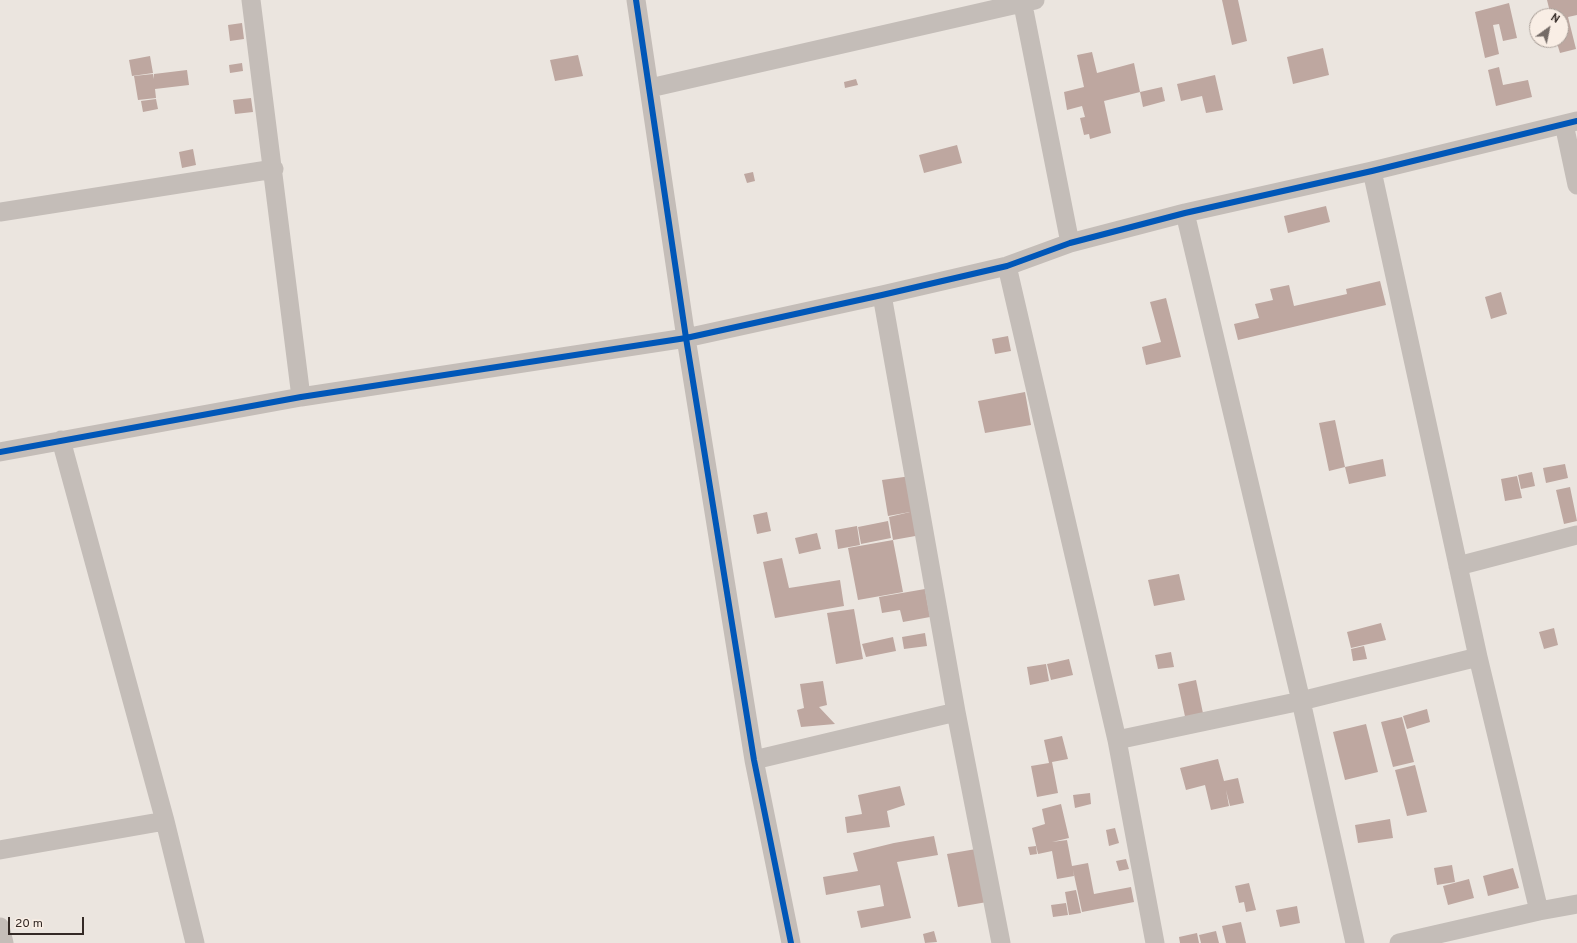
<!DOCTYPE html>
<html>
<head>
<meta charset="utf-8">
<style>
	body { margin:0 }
	#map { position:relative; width:1577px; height:943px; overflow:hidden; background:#ebe5df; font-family:Overpass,sans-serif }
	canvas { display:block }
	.north { position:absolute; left:1529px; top:8px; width:40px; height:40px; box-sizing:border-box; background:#f9eee5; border:1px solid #aaa099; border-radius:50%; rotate:33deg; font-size:11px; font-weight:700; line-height:16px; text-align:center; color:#342a26 }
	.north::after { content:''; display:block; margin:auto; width:14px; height:18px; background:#746b67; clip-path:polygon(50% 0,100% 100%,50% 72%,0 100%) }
	.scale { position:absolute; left:8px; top:917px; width:76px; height:18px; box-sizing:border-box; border:2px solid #342a26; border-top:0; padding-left:5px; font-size:12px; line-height:14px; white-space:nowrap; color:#342a26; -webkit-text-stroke:3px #f9eee5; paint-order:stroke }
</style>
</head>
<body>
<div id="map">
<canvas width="1577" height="943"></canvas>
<div class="north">N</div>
<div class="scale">20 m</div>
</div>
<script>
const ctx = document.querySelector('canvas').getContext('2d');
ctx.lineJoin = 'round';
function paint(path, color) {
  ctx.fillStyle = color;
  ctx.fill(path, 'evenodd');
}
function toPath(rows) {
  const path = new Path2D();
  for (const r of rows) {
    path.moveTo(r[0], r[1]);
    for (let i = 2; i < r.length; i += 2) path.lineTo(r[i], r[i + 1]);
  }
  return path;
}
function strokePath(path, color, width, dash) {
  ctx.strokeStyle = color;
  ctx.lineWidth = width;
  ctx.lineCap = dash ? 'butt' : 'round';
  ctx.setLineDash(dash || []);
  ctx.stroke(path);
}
paint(toPath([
	[1222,0,1238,0,1247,41,1232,45],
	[1547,0,1577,0,1577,15,1568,17,1576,49,1560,53,1556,40,1561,40,1561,16,1551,16],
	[1509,3,1517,38,1503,41,1499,24,1493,25,1499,54,1485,58,1475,12],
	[242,23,244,39,230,41,228,25],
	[1323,48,1329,75,1293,84,1287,57],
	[1092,52,1097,73,1134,63,1140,92,1104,101,1111,133,1090,139,1089,134,1084,135,1080,118,1085,117,1082,106,1067,110,1064,92,1084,87,1077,55],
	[578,55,583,76,555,81,550,60],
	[150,56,153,73,132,76,129,60],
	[242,63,243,71,230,73,229,65],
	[1499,67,1503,85,1528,80,1532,97,1496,106,1488,70],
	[187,70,189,85,155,89,156,98,138,100,134,76,153,74,154,79,154,74],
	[1215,75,1223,110,1206,113,1202,96,1181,101,1177,84],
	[856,79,858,85,845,88,844,82],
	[1162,87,1165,101,1143,107,1140,92],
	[251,98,253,112,235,114,233,100],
	[156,99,158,109,143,112,141,101],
	[957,145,962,163,924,173,919,155],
	[193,149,196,165,182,168,179,152],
	[753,172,755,181,747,183,744,174],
	[1326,206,1330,222,1288,233,1284,216],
	[1380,281,1386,305,1238,340,1234,324,1259,318,1255,304,1273,300,1270,289,1289,285,1294,306,1347,294,1346,289],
	[1501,292,1507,314,1491,319,1485,297],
	[1166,298,1181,357,1146,365,1142,347,1161,342,1150,302],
	[1008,336,1011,351,995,354,992,339],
	[1025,392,1031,425,985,433,978,401],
	[1335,420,1345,467,1383,459,1386,476,1349,484,1345,467,1329,471,1319,423],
	[1565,464,1568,478,1546,483,1543,468],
	[1532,472,1535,486,1521,489,1518,475],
	[911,476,921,535,893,540,889,517,910,512,888,516,882,480],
	[1517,476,1522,498,1505,501,1501,479],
	[1570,487,1577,521,1564,524,1556,490],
	[767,512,771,531,757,534,753,515],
	[888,521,891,538,861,544,858,527],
	[857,526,860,545,838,549,835,530],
	[817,533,821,549,799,554,795,538],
	[893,540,903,592,858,600,848,548],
	[782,558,789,588,840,580,844,606,775,618,763,562],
	[1179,574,1185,600,1154,606,1148,580],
	[925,589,930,617,903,622,900,610,882,613,879,597],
	[854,609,863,659,836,664,827,613],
	[1381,623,1386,640,1351,648,1347,632],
	[1554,628,1558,645,1544,649,1539,632],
	[925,633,927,646,904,649,902,637],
	[893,637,896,651,866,657,862,644],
	[1364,646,1367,659,1353,661,1351,649],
	[1171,652,1174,667,1158,669,1155,655],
	[1069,659,1073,675,1051,680,1047,664],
	[1046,664,1049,681,1030,685,1027,667],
	[1196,680,1204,718,1186,721,1178,684],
	[823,681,827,705,819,707,835,724,801,727,797,710,804,708,800,684],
	[1427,709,1430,722,1407,729,1403,716],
	[1402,717,1414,762,1393,767,1381,722],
	[1366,724,1378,772,1345,780,1333,732],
	[1062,736,1068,759,1052,762,1058,793,1037,797,1031,766,1049,763,1044,740],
	[1218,759,1224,781,1238,778,1244,803,1230,806,1226,790,1229,806,1211,810,1205,785,1186,790,1180,768],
	[1415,765,1427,812,1407,816,1395,770],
	[900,786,905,805,887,811,890,827,847,833,845,817,862,814,858,795],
	[1090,793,1091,804,1075,808,1073,795],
	[1061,804,1069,838,1052,842,1067,840,1072,866,1088,863,1094,894,1131,887,1134,902,1082,912,1073,870,1074,876,1057,879,1052,851,1038,854,1032,828,1045,824,1042,809],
	[1390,819,1393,838,1358,843,1355,825],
	[1115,828,1119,843,1109,846,1106,830],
	[934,836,938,855,897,862,911,918,861,928,857,911,884,906,880,885,826,895,823,877,858,871,853,853,894,843],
	[1036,846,1037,854,1030,855,1028,847],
	[976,849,987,902,958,907,947,854],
	[1126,859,1129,869,1119,871,1116,861],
	[1452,865,1455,882,1437,885,1434,868],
	[1513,868,1519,888,1488,896,1483,876],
	[1469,879,1474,898,1448,905,1443,886],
	[1249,883,1256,910,1246,912,1244,902,1239,903,1235,886],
	[1076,890,1081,913,1069,915,1065,892],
	[1066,903,1068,915,1053,917,1051,905],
	[1297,906,1300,923,1280,927,1276,910],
	[1241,922,1246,943,1226,943,1222,926],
	[934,931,937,942,925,943,923,934],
	[1216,931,1219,943,1201,943,1199,935],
	[1197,933,1199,943,1180,943,1179,937]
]), '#bea7a0');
strokePath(toPath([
	[251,0,301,397],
	[636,0,686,338,754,760,791,943],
	[1022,0,1070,243],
	[650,88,1035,0],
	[1564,124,1577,185],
	[1372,171,1478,657,1539,911],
	[0,212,274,169],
	[1185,213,1301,701,1355,943],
	[1007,266,1117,740,1155,943],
	[882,295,956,712,1001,943],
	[61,440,165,821,195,943],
	[0,452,301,397,686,338,882,295,1007,266,1070,243,1185,213,1372,171,1577,121],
	[1458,566,1577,535],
	[1117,740,1301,701,1478,657],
	[754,760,956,712],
	[0,850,165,821],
	[0,927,4,943],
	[1399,943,1539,911,1577,904]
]), '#c4bdb8', 19);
strokePath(toPath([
	[636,0,686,338,754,760,791,943],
	[0,452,301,397,686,338,882,295,1007,266,1070,243,1185,213,1372,171,1577,121]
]), '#0057b8', 6);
</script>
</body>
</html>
